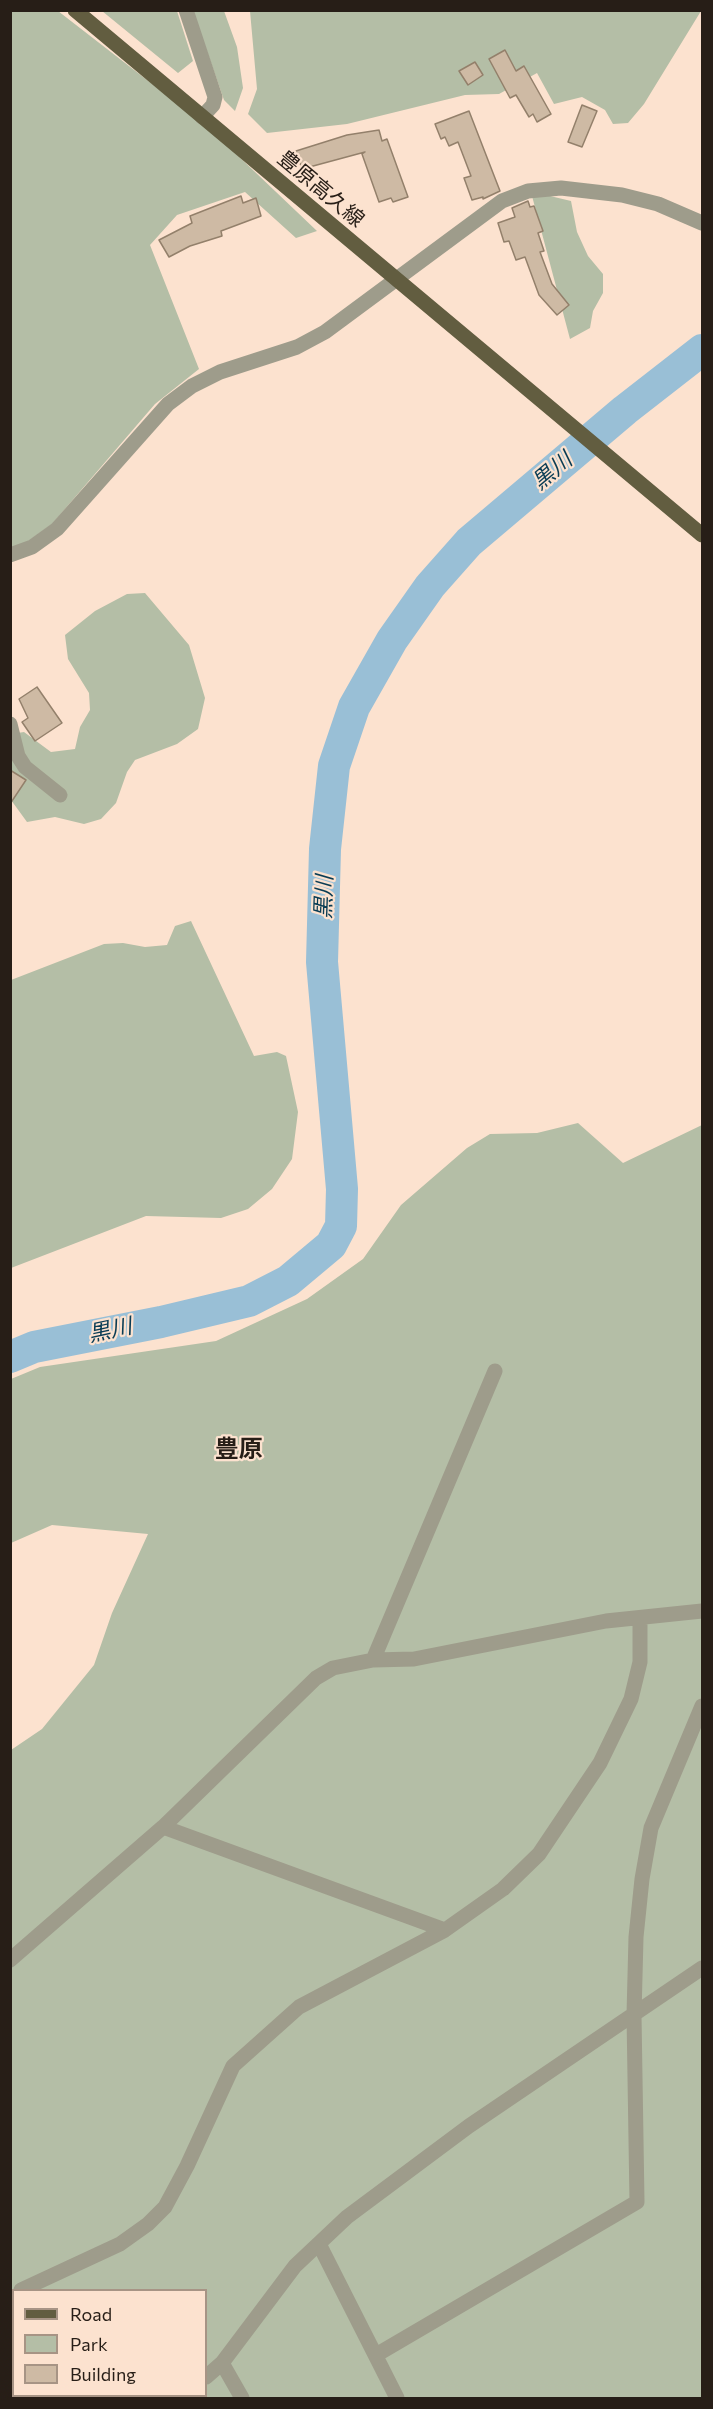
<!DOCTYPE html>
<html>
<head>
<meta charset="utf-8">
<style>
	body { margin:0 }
	#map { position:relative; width:713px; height:2409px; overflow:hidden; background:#fce2cf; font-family:Commissioner,sans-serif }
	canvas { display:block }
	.frame { position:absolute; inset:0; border:12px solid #271e17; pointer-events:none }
	.legend { position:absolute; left:12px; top:2289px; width:195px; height:108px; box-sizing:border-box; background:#fce2cf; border:2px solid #a79485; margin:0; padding:8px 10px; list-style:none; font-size:18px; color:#271e17 }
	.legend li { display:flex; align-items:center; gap:12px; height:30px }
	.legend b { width:30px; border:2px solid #a79485 }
</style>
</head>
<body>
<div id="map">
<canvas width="713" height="2409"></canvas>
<div class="frame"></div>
<ul class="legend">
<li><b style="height:8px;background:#625d40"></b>Road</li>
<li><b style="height:16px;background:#b4bea6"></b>Park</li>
<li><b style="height:16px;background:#cebaa4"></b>Building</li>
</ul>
</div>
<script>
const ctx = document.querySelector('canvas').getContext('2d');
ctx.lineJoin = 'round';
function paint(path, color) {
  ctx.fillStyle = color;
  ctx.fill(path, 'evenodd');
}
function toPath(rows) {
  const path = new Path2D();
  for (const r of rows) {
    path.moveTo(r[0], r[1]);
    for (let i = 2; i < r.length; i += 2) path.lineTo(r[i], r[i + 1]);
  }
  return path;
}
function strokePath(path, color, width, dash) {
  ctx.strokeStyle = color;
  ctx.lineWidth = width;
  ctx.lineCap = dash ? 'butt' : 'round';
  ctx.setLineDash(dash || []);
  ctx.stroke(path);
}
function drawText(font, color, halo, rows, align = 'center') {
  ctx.font = font + ' Commissioner,"Noto Sans JP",sans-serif';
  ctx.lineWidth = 4.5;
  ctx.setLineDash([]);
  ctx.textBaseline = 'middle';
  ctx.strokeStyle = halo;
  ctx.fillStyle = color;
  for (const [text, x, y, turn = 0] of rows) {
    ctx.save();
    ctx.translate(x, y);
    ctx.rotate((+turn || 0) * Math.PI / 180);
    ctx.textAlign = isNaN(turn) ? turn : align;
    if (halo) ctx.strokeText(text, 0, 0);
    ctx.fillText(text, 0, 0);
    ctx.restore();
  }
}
paint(toPath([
	[10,11,58,11,178,104,233,151,317,231,296,238,245,192,177,215,150,245,199,369,155,404,52,524,27,542,10,548],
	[102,11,177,11,193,61,178,73],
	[193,11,224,11,237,47,243,88,235,111,224,100],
	[250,11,701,11,644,104,628,123,613,124,605,110,582,97,554,104,537,73,499,94,465,95,347,124,267,133,248,114,257,89],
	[532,196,550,196,571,201,577,232,588,256,603,274,603,293,593,311,590,328,570,339],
	[145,593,189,645,205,698,198,729,177,744,135,760,127,772,116,803,101,819,84,824,55,817,27,822,11,800,11,734,24,732,51,752,75,749,80,727,90,710,89,693,68,659,65,635,95,611,127,594],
	[191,921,254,1056,277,1052,286,1056,298,1112,292,1159,272,1189,248,1209,221,1218,146,1216,11,1268,11,980,104,944,123,943,145,947,167,945,175,926],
	[578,1123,623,1163,702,1125,702,2398,11,2398,11,1750,42,1729,94,1665,112,1613,148,1534,52,1525,11,1543,11,1379,40,1367,216,1341,307,1299,363,1259,401,1205,467,1148,490,1134,537,1133],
	[14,2290,206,2290,206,2396,14,2396]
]), '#b4bea6');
strokePath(toPath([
	[10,1357,34,1347,161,1322,249,1301,288,1281,331,1245,341,1226,342,1189,322,962,325,849,334,766,354,707,392,640,430,586,469,542,625,410,702,350]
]), '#99bfd6', 32);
const building = toPath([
	[505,50,516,71,524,66,551,114,537,122,533,114,529,117,516,95,510,98,489,59,505,50],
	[475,62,483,75,468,85,459,71,475,62],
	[582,105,597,111,582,147,568,142,582,105],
	[469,111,500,191,483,199,483,197,472,200,464,178,471,176,458,142,449,146,445,137,441,139,435,124,469,111],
	[379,130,382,141,387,139,408,197,393,202,391,198,379,202,362,154,365,152,302,169,296,151,347,135,379,130],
	[241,196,243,203,256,198,261,216,221,231,222,236,190,246,169,257,159,240,192,223,190,216,241,196],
	[528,201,530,207,534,206,543,231,538,233,544,251,540,252,552,284,569,305,557,315,539,295,525,257,516,260,509,241,504,242,498,223,515,217,512,208,528,201],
	[37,687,62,723,35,741,22,722,28,718,19,699,37,687],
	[10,770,26,780,10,804,10,770]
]);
paint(building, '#cebaa4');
strokePath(building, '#93806b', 1.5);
strokePath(toPath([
	[186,10,215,97,213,105,202,117],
	[10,555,32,547,57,529,168,404,192,386,220,372,297,347,325,332,502,201,528,191,561,188,622,195,658,204,702,223],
	[10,724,18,756,25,767,60,795],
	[373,1660,495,1371],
	[163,1827,445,1930],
	[10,1960,163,1827,316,1678,333,1668,373,1660,414,1659,606,1621,702,1611],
	[319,2244,397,2398],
	[21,2290,120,2244,148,2224,165,2207,187,2166,233,2066,299,2007,445,1930,503,1889,539,1854,600,1763,631,1699,640,1662,640,1618],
	[376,2355,637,2202,634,2015,636,1937,642,1879,651,1828,702,1706],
	[222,2363,242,2398],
	[206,2377,222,2363,295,2266,347,2217,469,2126,702,1968],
	[180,2398,184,2396]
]), '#9e9c8b', 15);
strokePath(toPath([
	[75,10,702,535]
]), '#625d40', 15);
drawText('21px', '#271e17', '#fce2cf', [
	["豊原高久線",321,189,40]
]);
drawText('italic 22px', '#093c54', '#fce2cf', [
	["黒川",552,471,-40],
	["黒川",324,897,-88],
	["黒川",110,1330,-12]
]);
drawText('bold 24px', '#271e17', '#fce2cf', [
	["豊原",239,1449]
]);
</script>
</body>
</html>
